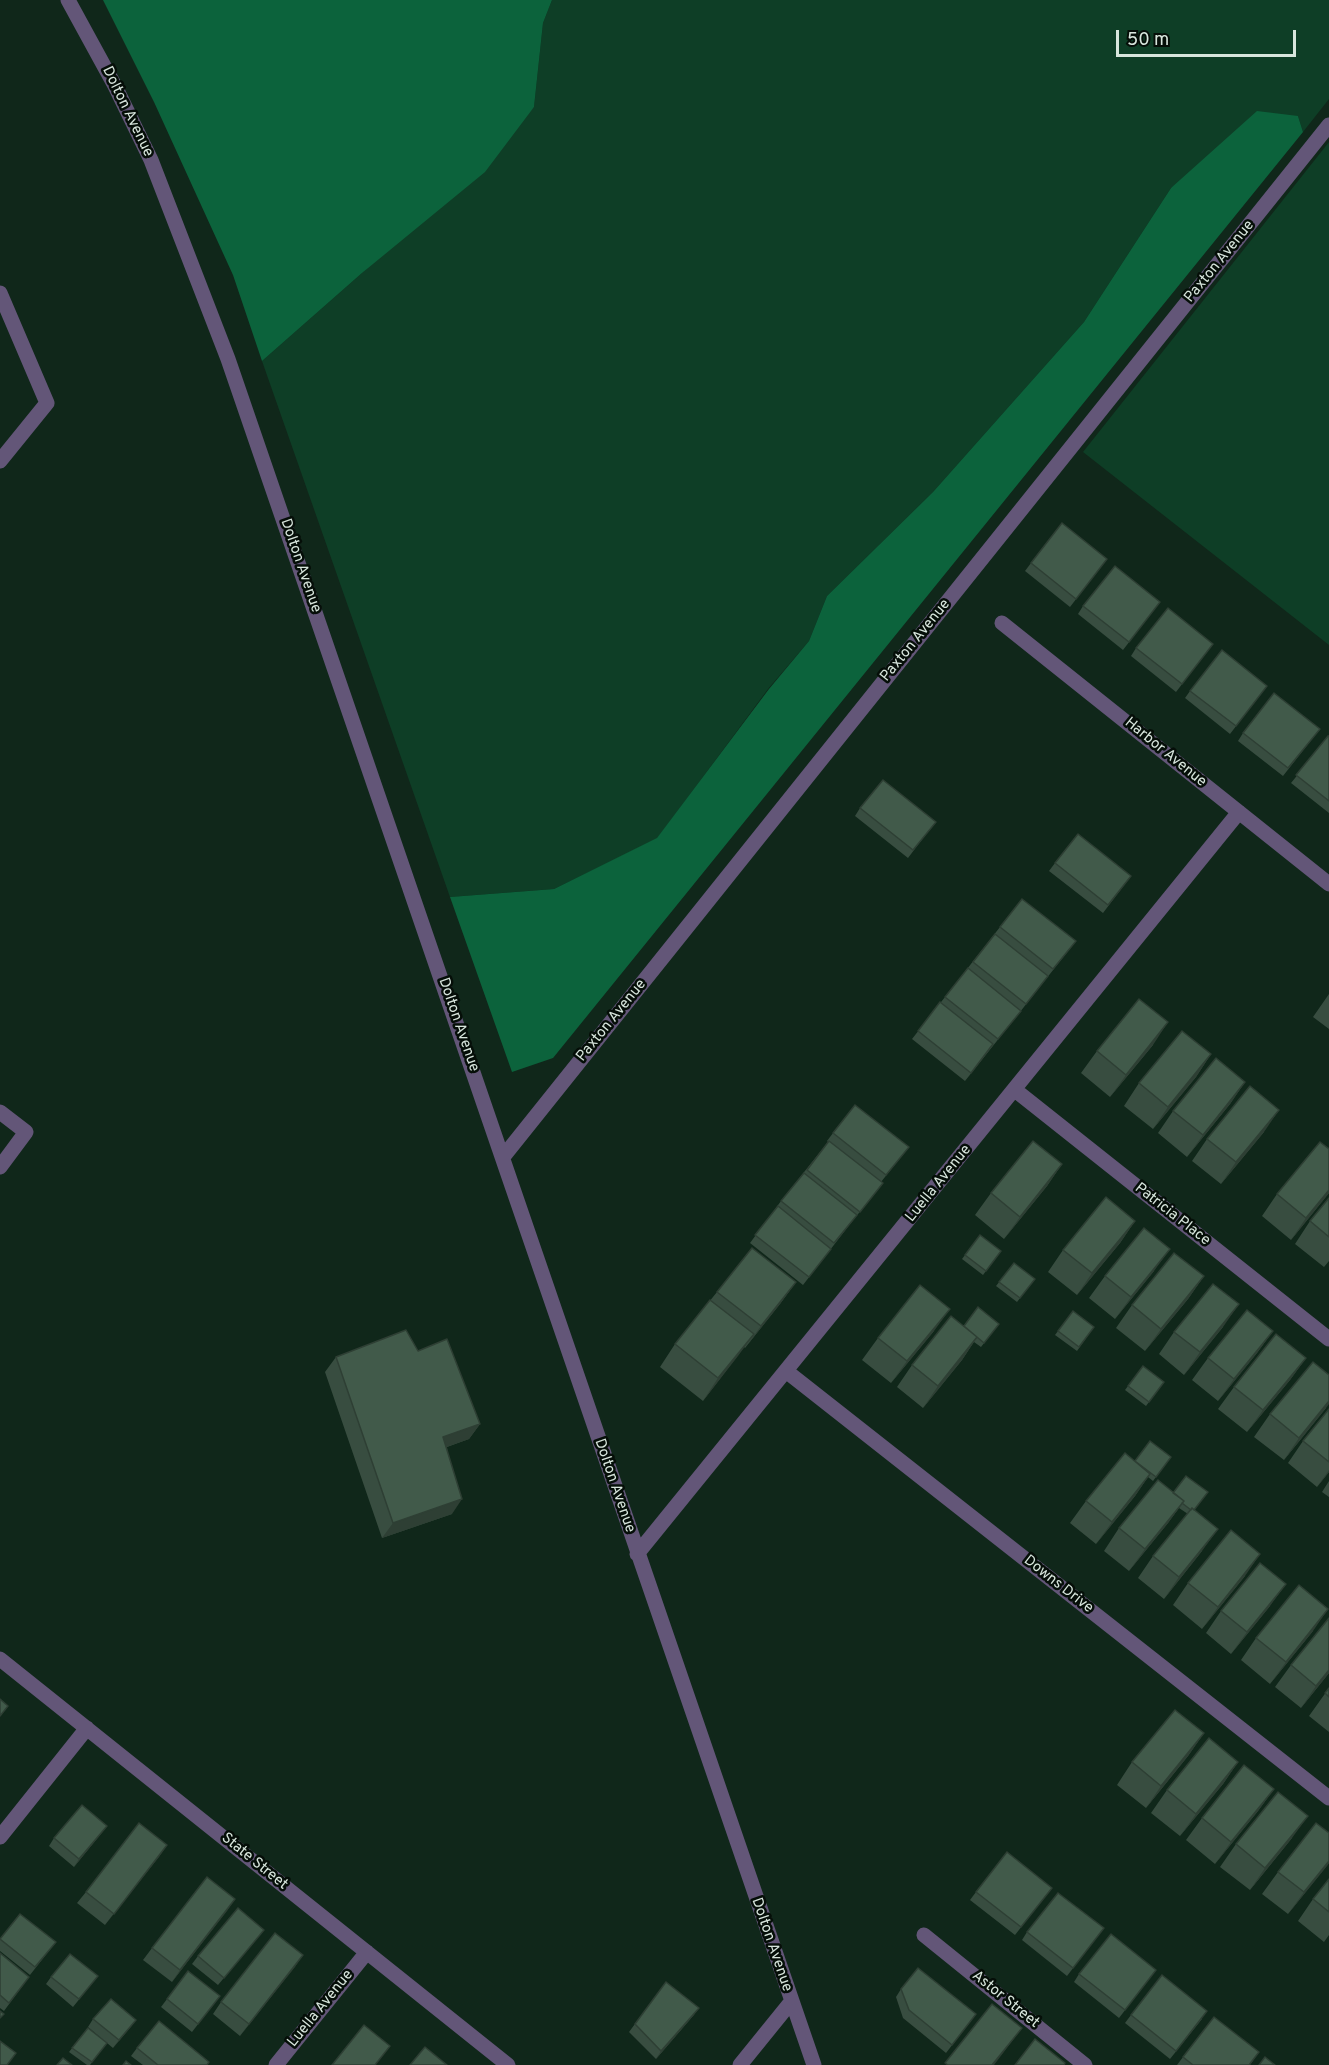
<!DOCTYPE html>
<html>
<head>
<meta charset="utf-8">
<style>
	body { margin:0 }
	#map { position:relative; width:1329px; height:2065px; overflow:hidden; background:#10271a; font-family:Overpass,sans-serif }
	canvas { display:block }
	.scale { position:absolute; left:1116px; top:30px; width:180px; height:27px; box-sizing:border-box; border:3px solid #d8e6dd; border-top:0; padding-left:8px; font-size:18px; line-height:21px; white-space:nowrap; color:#d8e6dd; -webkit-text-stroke:4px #050e08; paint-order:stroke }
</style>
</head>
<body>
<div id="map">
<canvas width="1329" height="2065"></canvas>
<div class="scale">50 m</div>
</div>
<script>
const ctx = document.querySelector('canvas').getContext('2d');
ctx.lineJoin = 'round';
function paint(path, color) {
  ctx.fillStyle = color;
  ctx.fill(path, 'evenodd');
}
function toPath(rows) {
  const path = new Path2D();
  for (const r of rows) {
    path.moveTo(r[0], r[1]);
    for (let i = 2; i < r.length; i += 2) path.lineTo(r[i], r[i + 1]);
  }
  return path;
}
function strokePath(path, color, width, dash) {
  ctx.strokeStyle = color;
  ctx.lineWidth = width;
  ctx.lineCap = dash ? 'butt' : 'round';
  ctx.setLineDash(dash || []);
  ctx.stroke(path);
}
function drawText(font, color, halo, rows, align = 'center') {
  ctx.font = font + ' Overpass,sans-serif';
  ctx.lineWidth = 5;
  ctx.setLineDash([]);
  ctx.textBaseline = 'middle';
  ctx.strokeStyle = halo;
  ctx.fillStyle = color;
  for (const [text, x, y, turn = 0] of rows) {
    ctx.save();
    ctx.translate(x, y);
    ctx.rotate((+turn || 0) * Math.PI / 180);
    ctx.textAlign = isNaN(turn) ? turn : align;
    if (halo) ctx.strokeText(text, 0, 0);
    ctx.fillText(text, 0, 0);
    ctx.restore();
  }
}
paint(toPath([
	[552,0,1329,0,1329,99,1303,132,1298,116,1171,188,1084,322,933,492,827,596,809,641,768,689,657,839,554,889,450,897,262,361,362,273,534,107,543,23],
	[1329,142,1329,645,1083,452]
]), '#0e3e26');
paint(toPath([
	[103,0,552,0,543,23,534,107,485,172,362,273,262,361,233,275,154,102],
	[1257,111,1298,116,1303,132,553,1058,512,1072,450,897,554,889,657,838,769,689,809,641,827,596,933,492,1084,322,1171,188]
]), '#0c633c');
strokePath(toPath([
	[68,0,115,86,151,160,228,359,814,2065],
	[0,293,47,403,0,461],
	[1002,623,1329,884],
	[1015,1090,1329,1339],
	[0,1112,26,1132,0,1167],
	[503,1157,1329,125],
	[786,1371,1329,1798],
	[637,1554,1239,812],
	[0,1659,508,2065],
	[0,1837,87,1728],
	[924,1935,1085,2065],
	[276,2065,367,1952],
	[740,2065,791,2002]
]), '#635678', 15);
paint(toPath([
	[1107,559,1070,607,1025,571,1031,563],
	[1160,602,1123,650,1078,614,1083,606],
	[1213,644,1176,692,1131,656,1136,648],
	[1267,686,1230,734,1185,698,1190,691],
	[1320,729,1283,776,1238,741,1243,733],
	[1329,736,1329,813,1291,783],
	[860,808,930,829,908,858,855,816],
	[1055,863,1125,884,1103,913,1049,871],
	[1000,927,1076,941,1020,1012,965,1081,912,1039],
	[1329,994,1329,1029,1313,1017],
	[1153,1045,1110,1097,1081,1073,1097,1051],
	[1211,1054,1196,1077,1153,1129,1124,1106,1139,1083],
	[1245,1082,1230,1104,1187,1157,1158,1133,1173,1111],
	[1264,1132,1221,1184,1192,1161,1207,1139],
	[833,1133,909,1147,881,1182,883,1183,877,1191,854,1219,803,1285,750,1243,781,1201,828,1142,827,1141],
	[1062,1164,1047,1186,1004,1239,975,1215,991,1193],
	[1329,1193,1291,1240,1262,1216,1277,1194],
	[1329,1198,1329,1261,1324,1267,1295,1244,1310,1221],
	[1135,1221,1120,1243,1077,1295,1048,1272,1063,1250],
	[980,1235,1001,1251,983,1275,962,1259],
	[1014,1263,1035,1279,1017,1302,996,1286],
	[1154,1271,1115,1319,1089,1298,1105,1276],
	[1204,1276,1188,1299,1145,1351,1116,1328,1132,1305],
	[796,1282,780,1304,745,1348,744,1347,703,1401,660,1367,675,1344,717,1292],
	[1073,1311,1094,1327,1077,1351,1055,1335],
	[999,1324,981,1347,974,1342,962,1360,923,1408,897,1387,912,1365,964,1326],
	[1223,1327,1184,1375,1159,1354,1174,1332],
	[934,1331,891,1383,862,1360,878,1338],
	[1273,1331,1257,1353,1218,1401,1192,1380,1208,1358],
	[418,1351,480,1424,469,1439,447,1447,452,1514,382,1538,325,1372,336,1357],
	[1306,1358,1290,1380,1247,1432,1218,1409,1234,1387],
	[1164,1382,1146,1406,1125,1390,1128,1386],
	[1326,1408,1284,1460,1254,1437,1270,1414],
	[1329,1409,1329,1472,1317,1487,1288,1463,1303,1441],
	[1171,1457,1153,1481,1148,1477,1135,1496,1096,1544,1070,1523,1086,1501,1134,1461],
	[1158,1480,1194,1510,1202,1551,1164,1599,1138,1578,1153,1556,1188,1514,1179,1508,1168,1523,1129,1571,1104,1551,1119,1528],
	[1329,1481,1329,1497,1322,1492],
	[1245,1576,1202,1629,1173,1605,1188,1583],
	[1270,1606,1231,1654,1206,1633,1221,1611],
	[1313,1631,1270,1684,1241,1660,1256,1638],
	[1291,1665,1329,1673,1301,1708,1275,1687],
	[1329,1688,1329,1732,1309,1716],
	[1204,1733,1188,1756,1146,1808,1117,1785,1132,1762],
	[1238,1762,1223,1784,1180,1836,1151,1813,1167,1790],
	[1274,1789,1258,1811,1215,1864,1186,1840,1202,1818],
	[107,1826,74,1867,49,1846,54,1838],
	[1292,1838,1250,1890,1220,1867,1236,1844],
	[167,1845,105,1925,77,1903,86,1892],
	[1329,1863,1288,1914,1262,1894,1278,1872],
	[1329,1879,1329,1935,1324,1942,1298,1921,1313,1899],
	[1052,1888,1015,1935,970,1900,976,1892],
	[235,1899,172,1982,143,1960,152,1948],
	[1104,1928,1067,1976,1022,1940,1027,1932],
	[264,1930,218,1985,192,1964,198,1956],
	[0,1939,56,1942,30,1975,0,1951],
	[0,1953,29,1977,4,2011,0,2008],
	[303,1955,240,2036,213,2014,221,2002],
	[1079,1974,1150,1978,1119,2018,1074,1982],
	[98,1976,73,2007,46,1984,51,1977],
	[666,1982,699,2008,693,2016,656,2059,629,2032],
	[901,1989,970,2022,946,2053,903,2018,896,1997],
	[220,1996,192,2032,161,2007,167,1999],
	[1131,2015,1202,2019,1170,2059,1125,2023],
	[93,2019,136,2020,113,2048,107,2043,90,2065,87,2065,69,2052,88,2028,101,2038,88,2027],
	[137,2048,207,2065,143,2065,131,2056],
	[1259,2052,1250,2065,1177,2065,1183,2057]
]), '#384d40');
paint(toPath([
	[1168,1022,1153,1045,1110,1097,1126,1075],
	[1211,1054,1196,1077,1153,1129,1168,1107],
	[1245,1082,1230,1104,1187,1157,1203,1135],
	[1279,1110,1264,1132,1221,1184,1236,1162],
	[1062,1164,1047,1186,1004,1239,1020,1217],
	[1329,1190,1329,1193,1291,1240,1306,1218],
	[1135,1221,1120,1243,1077,1295,1092,1273],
	[1170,1249,1154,1271,1115,1319,1131,1297],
	[1204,1276,1188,1299,1145,1351,1161,1329],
	[796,1282,780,1304,745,1348,761,1326],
	[1239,1304,1223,1327,1184,1375,1200,1352],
	[950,1309,934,1331,891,1383,907,1361],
	[1273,1331,1257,1353,1218,1401,1234,1379],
	[754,1334,738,1356,703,1401,718,1378],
	[977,1337,962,1360,923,1408,938,1386],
	[1306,1358,1290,1380,1247,1432,1263,1410],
	[1329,1401,1329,1404,1326,1408,1284,1460,1299,1438],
	[480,1424,469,1439,432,1452,443,1437],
	[1329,1470,1329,1472,1317,1487],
	[1150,1474,1135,1496,1096,1544,1112,1522],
	[462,1499,452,1514,382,1538,393,1523],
	[1184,1501,1168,1523,1129,1571,1145,1549],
	[1218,1529,1202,1551,1164,1599,1179,1577],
	[1260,1554,1245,1576,1202,1629,1218,1607],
	[1286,1584,1270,1606,1231,1654,1247,1632],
	[1328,1609,1313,1631,1270,1684,1286,1662],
	[1329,1670,1329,1673,1301,1708,1316,1686],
	[1204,1733,1188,1756,1146,1808,1161,1786],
	[1238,1762,1223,1784,1180,1836,1196,1814],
	[1274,1789,1258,1811,1215,1864,1231,1842],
	[1308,1816,1292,1838,1250,1890,1265,1868],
	[107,1826,101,1834,74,1867,79,1859],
	[167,1845,159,1857,105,1925,114,1914],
	[1329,1861,1329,1863,1327,1866,1288,1914,1304,1892],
	[235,1899,227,1911,172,1982,180,1970],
	[303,1955,295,1967,240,2036,249,2024],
	[699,2008,693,2016,656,2059,661,2051],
	[136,2020,130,2028,113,2048,119,2040],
	[1022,2028,994,2065,992,2065]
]), '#2e3f34');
const building = toPath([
	[1062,523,1107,559,1076,599,1031,563,1062,523],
	[1115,566,1160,602,1129,642,1083,606,1115,566],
	[1168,608,1213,644,1182,684,1136,648,1168,608],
	[1222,650,1267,686,1236,726,1190,691,1222,650],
	[1274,693,1320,729,1288,768,1243,733,1274,693],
	[1328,736,1329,736,1329,801,1296,775,1328,736],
	[883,780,936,822,913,850,860,808,883,780],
	[1078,834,1131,876,1108,905,1055,863,1078,834],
	[1022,899,1076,941,1053,969,1000,927,1022,899],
	[995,934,1048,976,1026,1004,973,962,995,934],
	[968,968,1021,1011,998,1039,945,997,968,968],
	[1139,999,1168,1022,1126,1075,1097,1051,1139,999],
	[940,1002,993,1044,971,1073,918,1031,940,1002],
	[1182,1031,1211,1054,1168,1107,1139,1083,1182,1031],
	[1216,1058,1245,1082,1203,1135,1173,1111,1216,1058],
	[1250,1086,1279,1110,1236,1162,1207,1139,1250,1086],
	[855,1105,909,1147,886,1175,833,1133,855,1105],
	[829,1141,883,1183,860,1212,807,1170,829,1141],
	[1033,1141,1062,1164,1020,1217,991,1193,1033,1141],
	[1320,1142,1329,1149,1329,1190,1306,1218,1277,1194,1320,1142],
	[804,1173,857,1215,834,1243,781,1201,804,1173],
	[1106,1197,1135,1221,1092,1273,1063,1250,1106,1197],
	[1329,1198,1329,1237,1310,1221,1329,1198],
	[778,1206,831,1249,809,1277,755,1235,778,1206],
	[1144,1228,1170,1249,1131,1297,1105,1276,1144,1228],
	[980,1235,1001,1251,986,1271,965,1255,980,1235],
	[752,1248,796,1282,761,1326,717,1292,752,1248],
	[1174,1253,1204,1276,1161,1329,1132,1305,1174,1253],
	[1014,1263,1035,1279,1020,1298,999,1282,1014,1263],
	[1213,1284,1239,1304,1200,1352,1174,1332,1213,1284],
	[920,1285,950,1309,907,1361,878,1338,920,1285],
	[710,1300,754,1334,718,1378,675,1344,710,1300],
	[978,1307,999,1324,984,1343,964,1326,978,1307],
	[1247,1310,1273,1331,1234,1379,1208,1358,1247,1310],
	[1073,1311,1094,1327,1079,1347,1058,1331,1073,1311],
	[951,1316,977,1337,938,1386,912,1365,951,1316],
	[406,1330,418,1351,447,1339,480,1424,443,1437,462,1499,393,1523,336,1357,406,1330],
	[1276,1334,1306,1358,1263,1410,1234,1387,1276,1334],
	[1313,1362,1329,1375,1329,1401,1299,1438,1270,1414,1313,1362],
	[1143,1366,1164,1382,1149,1402,1128,1386,1143,1366],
	[1329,1409,1329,1462,1303,1441,1329,1409],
	[1150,1441,1171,1457,1156,1477,1135,1461,1150,1441],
	[1125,1453,1150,1474,1112,1522,1086,1501,1125,1453],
	[1186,1476,1208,1492,1194,1510,1192,1508,1191,1510,1182,1503,1184,1501,1173,1493,1186,1476],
	[1158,1480,1184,1501,1145,1549,1119,1528,1158,1480],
	[1192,1508,1218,1529,1179,1577,1153,1556,1192,1508],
	[1231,1530,1260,1554,1218,1607,1188,1583,1231,1530],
	[1260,1563,1286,1584,1247,1632,1221,1611,1260,1563],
	[1299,1585,1328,1609,1286,1662,1256,1638,1299,1585],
	[1329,1618,1329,1670,1316,1686,1291,1665,1329,1618],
	[1329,1688,1329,1697,1325,1693,1329,1688],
	[0,1699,8,1706,0,1716,0,1699],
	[1175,1710,1204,1733,1161,1786,1132,1762,1175,1710],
	[1209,1738,1238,1762,1196,1814,1167,1790,1209,1738],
	[1244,1765,1274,1789,1231,1842,1202,1818,1244,1765],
	[1278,1792,1308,1816,1265,1868,1236,1844,1278,1792],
	[82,1805,107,1826,79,1859,54,1838,82,1805],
	[139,1823,167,1845,114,1914,86,1892,139,1823],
	[1316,1823,1329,1833,1329,1861,1304,1892,1278,1872,1316,1823],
	[1007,1852,1052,1888,1021,1927,976,1892,1007,1852],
	[207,1877,235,1899,180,1970,152,1948,207,1877],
	[1329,1879,1329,1912,1313,1899,1329,1879],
	[1058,1893,1104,1928,1073,1968,1027,1932,1058,1893],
	[238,1908,264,1930,224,1978,198,1956,238,1908],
	[20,1914,56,1942,35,1967,0,1939,20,1914],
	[275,1933,303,1955,249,2024,221,2002,275,1933],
	[1111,1934,1156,1970,1125,2010,1079,1974,1111,1934],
	[0,1953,29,1977,9,2003,0,1995,0,1953],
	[70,1954,98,1976,79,1999,51,1977,70,1954],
	[918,1968,976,2014,952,2045,909,2010,901,1989,918,1968],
	[188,1971,220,1996,198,2024,167,1999,188,1971],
	[1162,1975,1207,2011,1176,2051,1131,2015,1162,1975],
	[666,1982,699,2008,661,2051,635,2024,666,1982],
	[111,1999,136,2020,119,2040,93,2019,111,1999],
	[992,2004,1022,2028,992,2065,948,2065,945,2063,992,2004],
	[0,2011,4,2014,0,2018,0,2011],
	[1214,2017,1259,2052,1249,2065,1193,2065,1183,2057,1214,2017],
	[159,2021,209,2062,207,2065,158,2065,137,2048,159,2021],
	[364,2025,390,2046,375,2065,332,2065,364,2025],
	[88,2028,107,2043,92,2062,72,2048,88,2028],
	[1035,2039,1065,2063,1064,2065,1015,2065,1035,2039],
	[0,2041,16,2053,7,2065,0,2065,0,2041],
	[425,2047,447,2065,410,2065,425,2047],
	[1265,2057,1275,2065,1259,2065,1265,2057],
	[63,2058,72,2065,57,2065,63,2058],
	[126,2061,131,2065,123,2065,126,2061]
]);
paint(building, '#415a4a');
strokePath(building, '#2e3f34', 1.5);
drawText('15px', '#d8e6dd', '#050e08', [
	["Dolton Avenue",127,112,64],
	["Paxton Avenue",1220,262,-51],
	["Dolton Avenue",300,566,71],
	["Paxton Avenue",916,641,-51],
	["Harbor Avenue",1165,753,39],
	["Paxton Avenue",612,1021,-51],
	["Dolton Avenue",458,1025,71],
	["Luella Avenue",939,1184,-51],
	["Patricia Place",1172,1215,38],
	["Dolton Avenue",614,1486,71],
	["Downs Drive",1058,1585,38],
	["State Street",254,1862,39],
	["Dolton Avenue",771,1945,71],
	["Astor Street",1005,2000,39],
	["Luella Avenue",321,2009,-51]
]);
</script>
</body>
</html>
